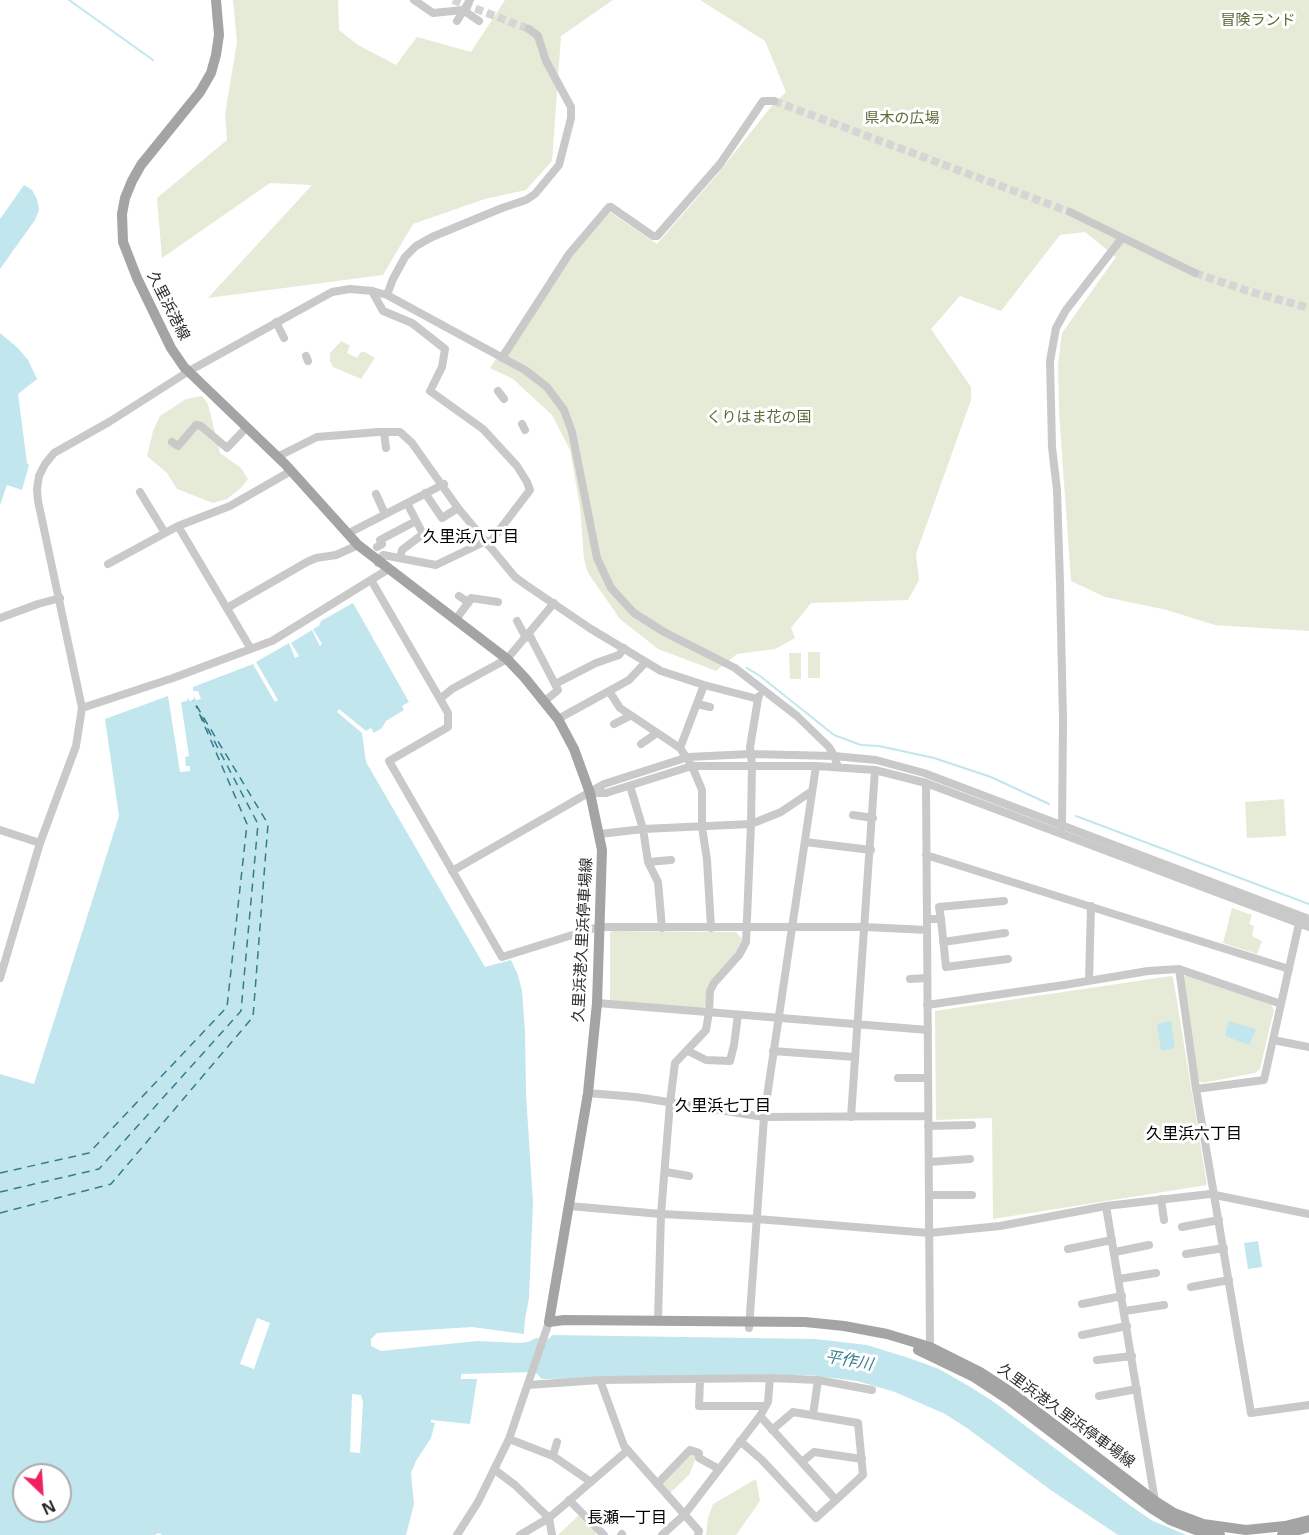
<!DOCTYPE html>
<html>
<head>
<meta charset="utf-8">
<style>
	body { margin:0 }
	#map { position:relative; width:1309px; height:1535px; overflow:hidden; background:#fff; font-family:"Open Sans",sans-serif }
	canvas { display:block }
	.north { position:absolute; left:12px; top:1463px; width:60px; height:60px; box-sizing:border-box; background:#fff; border:2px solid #ababab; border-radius:50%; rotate:155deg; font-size:16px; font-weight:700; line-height:24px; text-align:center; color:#2c2c2c }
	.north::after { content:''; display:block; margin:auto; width:21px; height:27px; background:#f0215e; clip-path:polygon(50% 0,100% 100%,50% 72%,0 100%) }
</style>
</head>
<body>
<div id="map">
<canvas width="1309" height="1535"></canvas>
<div class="north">N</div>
</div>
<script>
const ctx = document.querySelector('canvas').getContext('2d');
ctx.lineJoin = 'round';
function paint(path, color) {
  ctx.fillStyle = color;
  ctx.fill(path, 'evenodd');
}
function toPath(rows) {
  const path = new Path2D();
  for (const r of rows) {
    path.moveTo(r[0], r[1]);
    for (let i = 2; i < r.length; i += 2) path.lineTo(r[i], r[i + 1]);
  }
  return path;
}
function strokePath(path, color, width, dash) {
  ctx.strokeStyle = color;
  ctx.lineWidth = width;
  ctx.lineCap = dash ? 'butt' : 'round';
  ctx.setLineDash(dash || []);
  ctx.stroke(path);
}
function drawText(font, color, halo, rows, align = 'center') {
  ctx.font = font + ' "Open Sans","Noto Sans JP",sans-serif';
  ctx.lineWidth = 6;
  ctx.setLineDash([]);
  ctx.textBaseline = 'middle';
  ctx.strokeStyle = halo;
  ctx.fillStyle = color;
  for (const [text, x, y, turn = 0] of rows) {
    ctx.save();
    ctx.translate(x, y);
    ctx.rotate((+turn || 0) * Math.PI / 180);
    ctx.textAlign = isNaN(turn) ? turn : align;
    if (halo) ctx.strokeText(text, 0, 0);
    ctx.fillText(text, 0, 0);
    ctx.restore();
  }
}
paint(toPath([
	[233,0,338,0,339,30,358,45,396,65,417,37,471,52,505,0,613,0,561,36,552,161,526,190,485,199,413,224,383,275,208,298,312,185,270,183,162,258,157,198,227,140,225,114,237,42],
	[700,0,1309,0,1309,631,1215,625,1167,610,1105,597,1071,581,1059,412,1058,365,1062,333,1116,257,1085,232,1060,235,1001,311,960,296,931,329,971,387,971,400,916,554,919,580,908,600,811,603,791,628,795,638,775,649,737,654,716,671,658,649,620,619,588,573,584,559,580,507,570,450,552,415,513,379,490,368,565,254,610,212,657,244,716,176,770,108,786,92,765,41],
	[341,341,350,346,347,353,357,358,361,352,365,352,375,358,361,379,333,367,330,361,330,353],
	[202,396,208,404,220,453,241,468,248,479,242,487,227,499,213,503,177,489,167,473,147,456,153,431,160,416,186,399],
	[808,652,820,652,820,678,808,678],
	[789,653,801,653,801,679,790,679],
	[1284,799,1286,836,1247,838,1245,802],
	[1232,908,1252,915,1249,924,1254,926,1252,936,1262,941,1257,954,1223,943],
	[612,931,736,932,744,941,738,953,719,972,706,1004,703,1008,610,1001,610,933],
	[1187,974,1271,1005,1274,1010,1260,1069,1255,1073,1202,1083,1198,1080,1183,978],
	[1171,976,1173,977,1207,1185,993,1219,992,1118,936,1120,935,1011],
	[692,1453,696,1458,689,1475,670,1493,662,1483],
	[756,1479,760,1501,736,1535,706,1535,708,1518,713,1504],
	[580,1514,598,1532,595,1535,558,1535]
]), '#e6ebd8');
paint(toPath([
	[24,185,32,190,37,199,39,210,35,220,0,269,0,219],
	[0,333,18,348,28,360,37,379,18,394,27,463,29,465,22,490,7,485,0,505],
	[353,603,409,702,402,706,404,710,386,721,382,728,374,733,371,728,366,731,339,709,337,712,362,733,366,762,485,967,511,960,518,975,522,991,525,1030,526,1094,533,1203,529,1298,525,1319,524,1334,472,1327,377,1333,371,1339,371,1346,381,1351,477,1341,520,1343,528,1342,536,1338,548,1339,553,1335,815,1339,867,1345,909,1358,939,1369,967,1385,994,1402,1131,1506,1151,1520,1186,1535,1118,1535,1052,1491,967,1428,945,1414,895,1392,857,1381,809,1375,542,1379,535,1372,461,1374,461,1379,477,1379,470,1424,431,1420,431,1422,435,1423,431,1438,416,1461,411,1473,414,1504,406,1535,162,1535,159,1533,155,1535,0,1535,0,1074,34,1084,119,816,105,719,168,696,180,772,190,771,190,766,186,766,185,757,189,756,181,702,187,701,188,697,189,701,194,700,194,696,196,700,201,699,198,691,193,691,193,687,253,664,275,702,278,700,256,662,289,643,295,658,299,656,291,643,312,630,320,646,322,644,313,629,319,626,321,621],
	[24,1475,60,1475,60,1511,24,1511],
	[1171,1021,1175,1048,1161,1051,1157,1024],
	[1229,1021,1256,1029,1249,1045,1225,1036],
	[1258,1241,1262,1267,1248,1269,1244,1243]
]), '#c2e6ed');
paint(toPath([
	[257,1318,270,1323,254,1369,240,1364],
	[352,1394,361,1395,363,1402,360,1453,350,1452]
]), '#fff');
strokePath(toPath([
	[69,0,153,60],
	[747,668,760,676,834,735,861,745,879,746,934,758,991,777,1049,804],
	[1076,816,1309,904]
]), '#c2e6ed', 2);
strokePath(toPath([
	[0,1173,89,1153,227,1007,247,824,196,706],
	[0,1192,99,1169,241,1011,258,824,200,714],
	[0,1213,111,1184,253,1017,268,824,193,700]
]), '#347d8c', 1.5, [8, 6]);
strokePath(toPath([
	[453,0,529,29],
	[774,101,1070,212],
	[1195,273,1248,291,1309,308]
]), '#d5d5d5', 8, [8, 4]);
strokePath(toPath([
	[414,0,433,13,463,10,479,21],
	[457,21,470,0],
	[1070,212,1195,273],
	[372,291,383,311,412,323,445,349,442,367,432,387],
	[387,295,393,279,405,257,416,246,432,237,502,208,526,200,535,194,559,165,571,118,571,107,546,61,538,36,529,29],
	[276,322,284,338],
	[306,356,308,361],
	[502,358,569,254,609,207,611,207,653,236,657,236,720,164,763,101,774,101],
	[430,391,483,429,517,466,527,482,530,490,488,545],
	[498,391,504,399],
	[522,424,525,430],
	[384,432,386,448],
	[172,442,178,446,196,425,201,426,227,448,247,427],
	[277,457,317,437,378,432,400,432,412,443,458,508,515,577,526,585,591,629,661,671,704,685,758,699,759,696],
	[140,492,165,533],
	[425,493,442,518,458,508],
	[376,494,385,514],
	[178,526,251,649],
	[347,534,444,484],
	[377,547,382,544,380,540,416,521],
	[400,557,402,550,423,534,407,503],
	[378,563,383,555,436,565,486,541],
	[108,564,178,526,230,506,291,471],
	[371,580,440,699,452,689,507,659,554,603],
	[459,596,468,602,471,598,498,602],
	[227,608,307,562,316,558,336,555,358,545],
	[0,618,38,604,60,598],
	[456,619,471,599],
	[517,621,526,638],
	[529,634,558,690,545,701],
	[173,678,272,641,387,570],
	[555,684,596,663,619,655,624,648],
	[609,691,620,708,680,748,692,766,702,790,702,827,707,860,711,928],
	[440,699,448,713,448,727,389,761,502,957,598,927,865,927,927,930],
	[697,704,710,707],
	[82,708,170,679],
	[558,719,629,680,645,663],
	[614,724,630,716],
	[641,744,657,733],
	[680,748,704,685],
	[926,783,930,1347],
	[630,786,643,829,648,862,658,882,662,928],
	[592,793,606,793,692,766,816,766,875,770,926,783,1309,927],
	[853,815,873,818],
	[1062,827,1063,720,1060,583,1057,490,1052,447,1050,361,1056,328,1066,310,1122,238],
	[0,830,40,843],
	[600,834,643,829,751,824,781,812,812,791],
	[805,842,871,850],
	[926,855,1289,969],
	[648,862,671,860],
	[452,871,604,784,688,757,750,754,834,756,876,760,924,773,1309,919],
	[927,919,941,919,939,907,1004,901],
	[941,919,946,967,1008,959],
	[943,942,1005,933],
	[1179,969,1196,1089,1251,1413,1309,1405],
	[0,978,40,843,76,746,82,708,38,501,37,489,39,476,45,464,54,453,109,422,189,371,332,292,350,289,372,291,387,295,525,370,547,387,564,410,572,432,597,558,611,588,634,613,664,632,735,668,797,716,829,747,834,756,838,767],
	[910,979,927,978],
	[1089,981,1091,906],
	[597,1003,928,1030],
	[927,1005,1064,985,1148,971,1179,969,1281,1004],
	[1273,1040,1309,1047],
	[688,1051,706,1060,730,1061,734,1045,738,1015],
	[773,1051,855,1057],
	[898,1078,928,1078],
	[1196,1089,1264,1080,1300,919],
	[588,1093,636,1097,764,1117,928,1116],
	[851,1117,875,770],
	[928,1126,972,1125],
	[929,1162,970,1159],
	[666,1172,689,1176],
	[929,1195,972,1195],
	[1161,1199,1164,1220],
	[569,1206,661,1214,757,1219,929,1233,1000,1226,1106,1206,1210,1194,1309,1214],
	[1106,1206,1155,1501],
	[1182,1227,1219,1220],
	[1068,1249,1112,1240],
	[1115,1252,1149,1245],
	[1186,1254,1224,1248],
	[1119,1279,1156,1273],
	[1191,1287,1229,1280],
	[1082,1304,1122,1296],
	[1125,1311,1164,1305],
	[658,1320,661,1214,670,1103,675,1063,706,1030,709,1012,710,991,714,983,739,955,746,942,751,824,752,765,750,747,758,699],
	[749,1328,764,1117,816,766],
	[1082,1335,1127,1326],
	[1097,1360,1132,1356],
	[700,1379,699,1406,764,1406],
	[600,1380,624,1446,699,1531,698,1535],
	[528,1385,600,1380,770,1378,818,1380,872,1390],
	[1099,1396,1137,1389],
	[813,1415,818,1380],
	[772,1430,793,1412,858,1423,863,1475,836,1500],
	[509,1439,553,1456,591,1482],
	[740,1441,762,1460,816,1518,836,1500,760,1416],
	[553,1456,557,1442],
	[802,1462,814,1452,862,1459],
	[495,1470,515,1485,549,1518,552,1535],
	[657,1484,690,1450,699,1453,699,1458,719,1469],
	[569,1500,604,1535],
	[457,1535,478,1502,509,1439,549,1322],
	[520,1535,549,1518,628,1450],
	[621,1535,622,1534],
	[662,1535,684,1515,760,1416,768,1402,770,1378]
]), '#c9c9c9', 8);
strokePath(toPath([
	[216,0,219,35,216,55,211,73,200,92,141,165,132,181,125,198,122,214,123,242,137,278,171,348,184,367,285,464,358,545,507,659,525,678,558,719,574,749,590,793,602,850,597,1003,588,1093,549,1322],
	[549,1322,564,1320,805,1322,844,1326,887,1334,930,1347,980,1372,1014,1394,1155,1501,1174,1513,1203,1524,1246,1530,1285,1526,1309,1520],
	[918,1350,974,1377,1009,1400,1151,1508,1170,1520,1201,1532,1220,1535],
	[1282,1535,1309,1527]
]), '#a4a4a4', 10);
drawText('15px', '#5a6a37', '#fff', [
	["冒険ランド",1258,21],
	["県木の広場",902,119],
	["くりはま花の国",759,418]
]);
drawText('15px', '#2c2c2c', '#fff', [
	["久里浜港線",168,306,63],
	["久里浜港久里浜停車場線",583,940,-87],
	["久里浜港久里浜停車場線",1066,1416,36]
]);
drawText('16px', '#000', '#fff', [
	["久里浜八丁目",471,537],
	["久里浜七丁目",723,1106],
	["久里浜六丁目",1194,1134],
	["長瀬一丁目",627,1518]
]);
drawText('italic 16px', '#347d8c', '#fff', [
	["平作川",849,1361,10]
]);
</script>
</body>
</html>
